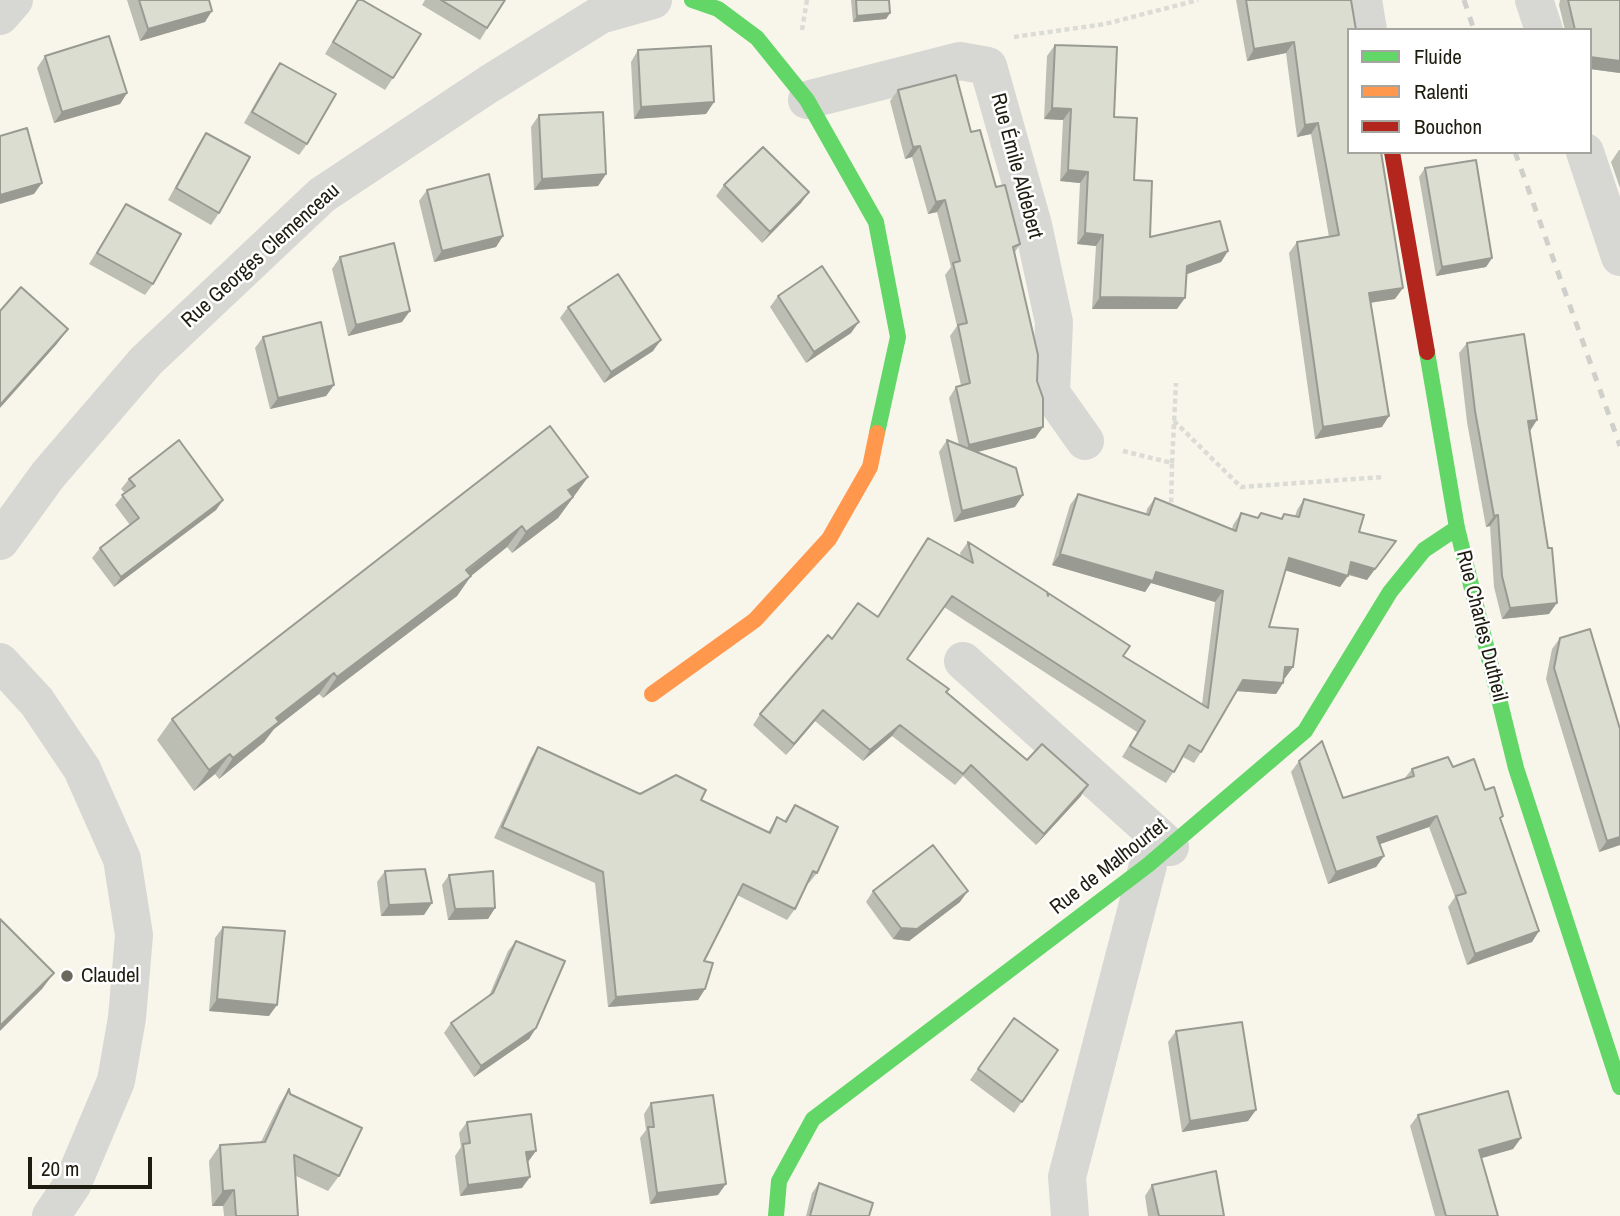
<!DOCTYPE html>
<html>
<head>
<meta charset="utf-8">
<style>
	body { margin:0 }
	#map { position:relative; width:1620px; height:1216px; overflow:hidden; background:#f8f6ea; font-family:"Archivo Narrow",sans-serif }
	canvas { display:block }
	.legend { position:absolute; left:1347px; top:28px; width:245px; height:126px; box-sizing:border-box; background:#fff; border:2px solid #a5a49f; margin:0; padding:9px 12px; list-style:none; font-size:21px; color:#1f1c10 }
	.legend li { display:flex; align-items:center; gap:14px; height:35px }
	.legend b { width:35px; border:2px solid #a5a49f }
	.scale { position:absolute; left:28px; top:1157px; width:124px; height:32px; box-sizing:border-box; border:4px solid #1f1c10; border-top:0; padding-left:9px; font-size:21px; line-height:24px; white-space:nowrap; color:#1f1c10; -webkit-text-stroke:5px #fff; paint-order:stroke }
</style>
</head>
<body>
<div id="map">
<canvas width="1620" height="1216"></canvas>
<ul class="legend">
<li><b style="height:9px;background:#63d668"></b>Fluide</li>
<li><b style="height:9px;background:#ff974d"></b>Ralenti</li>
<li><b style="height:9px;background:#b3261e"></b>Bouchon</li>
</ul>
<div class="scale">20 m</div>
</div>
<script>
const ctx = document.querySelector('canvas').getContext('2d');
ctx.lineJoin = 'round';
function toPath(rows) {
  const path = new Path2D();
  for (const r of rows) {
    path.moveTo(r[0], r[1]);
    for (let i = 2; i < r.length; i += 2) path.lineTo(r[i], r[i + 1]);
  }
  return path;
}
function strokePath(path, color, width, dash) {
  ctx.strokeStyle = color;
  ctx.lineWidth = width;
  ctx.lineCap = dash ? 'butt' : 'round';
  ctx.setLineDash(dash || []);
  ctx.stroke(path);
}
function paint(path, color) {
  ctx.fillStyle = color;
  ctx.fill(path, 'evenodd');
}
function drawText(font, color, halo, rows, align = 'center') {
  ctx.font = font + ' "Archivo Narrow",sans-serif';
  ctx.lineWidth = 5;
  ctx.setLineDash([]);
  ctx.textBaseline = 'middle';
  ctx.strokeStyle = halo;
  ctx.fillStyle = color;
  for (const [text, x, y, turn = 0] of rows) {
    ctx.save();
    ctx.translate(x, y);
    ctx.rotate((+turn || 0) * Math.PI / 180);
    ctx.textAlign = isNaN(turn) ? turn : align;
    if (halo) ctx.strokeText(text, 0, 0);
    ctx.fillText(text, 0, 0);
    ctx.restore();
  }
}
strokePath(toPath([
	[802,30,807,0],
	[1014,37,1105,24,1198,0],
	[1174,421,1241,487,1383,477],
	[1123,451,1172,463,1171,509],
	[1172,463,1176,383]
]), '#dcdcd7', 4.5, [5, 3.5]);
strokePath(toPath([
	[1363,0,1368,30],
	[1534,0,1544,30],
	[0,16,14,0],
	[807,100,960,61,988,66,1033,225,1054,322,1051,393,1085,441],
	[1585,152,1620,257],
	[0,541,48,475,146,361,322,195,489,84,600,15,653,0],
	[963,661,1170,847],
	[0,662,37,702,82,769,122,859,134,935,127,1018,116,1081,72,1185,51,1216],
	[1070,1216,1067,1177,1148,865]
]), '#d7d7d4', 38);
strokePath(toPath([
	[692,0,718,9,757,38,807,100,876,222,898,337,877,433],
	[1427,352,1457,528,1516,768,1620,1087],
	[776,1216,779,1181,813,1119,1148,865,1305,731,1390,592,1424,550,1457,528]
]), '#63d668', 16);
strokePath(toPath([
	[652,694,755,620,829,539,870,467,877,433]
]), '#ff974d', 16);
strokePath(toPath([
	[1392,152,1427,352]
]), '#b3261e', 16);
strokePath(toPath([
	[1464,0,1474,30],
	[1515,152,1620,446]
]), '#cfcfcb', 5, [9, 9]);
paint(toPath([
	[127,0,209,0,205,22,140,41],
	[357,0,393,78,385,90,325,54],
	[425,0,505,0,480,40,422,5],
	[851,0,889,0,890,13,886,19,853,22],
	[1236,0,1351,0,1395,299,1370,303,1382,427,1315,439,1289,253,1297,242,1329,237,1311,134,1297,137,1286,53,1247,61],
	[1560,0,1620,0,1620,73,1590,69,1590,30,1565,30,1559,5],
	[1055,45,1114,117,1134,180,1150,237,1228,251,1221,262,1186,274,1177,309,1092,309,1096,246,1077,244,1080,183,1060,181,1063,120,1044,119,1047,56],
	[638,50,714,102,706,114,634,119,631,62],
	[45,56,127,93,120,104,54,123,37,68],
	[280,63,307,144,299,155,244,123,272,74],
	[898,90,971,132,1020,244,1015,252,1037,381,1043,427,1035,438,976,452,1015,507,954,522,939,452,947,440,959,445,949,398,956,387,961,385,950,336,957,326,945,275,951,267,937,212,928,214,912,157,905,159,890,101],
	[539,115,606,174,598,186,534,190,531,127],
	[206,133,219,213,211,225,168,200,198,145],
	[1619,150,1620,150,1620,188,1611,162],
	[1425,168,1492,258,1486,267,1436,276,1419,177],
	[724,185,809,192,801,203,762,243,716,196],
	[427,190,503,236,496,247,434,262,419,201],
	[126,204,153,284,145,295,89,264],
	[340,257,402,322,348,336,332,269],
	[778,296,851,333,806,363,770,307],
	[568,307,653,351,604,383,560,318],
	[263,337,334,385,326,396,270,409,255,348],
	[1467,343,1530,431,1549,614,1502,619,1494,587,1490,526,1486,527,1467,422,1459,353],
	[588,477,558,518,512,553,507,547,471,576,457,596,323,698,319,694,274,729,264,742,219,779,215,774,194,791,157,740,172,719],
	[129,479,223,500,216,510,114,587,92,558,100,548,130,525,115,505,125,493,121,489],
	[1078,494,1146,514,1147,509,1155,498,1232,529,1233,525,1241,513,1257,518,1261,513,1280,519,1284,514,1295,516,1297,510,1304,499,1359,532,1367,580,1348,575,1340,587,1285,570,1269,627,1293,667,1285,678,1284,678,1283,683,1276,694,1237,691,1201,752,1194,763,1183,757,1166,783,1122,757,1137,732,944,607,907,659,1027,760,1081,796,1036,845,963,776,955,785,892,736,863,761,815,721,786,755,753,725,760,714,832,639,878,617,928,538,961,557,960,553,968,542,1047,595,1123,656,1202,704,1215,602,1151,583,1145,592,1052,565,1070,505],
	[1560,638,1620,729,1620,845,1599,852,1546,679,1552,649],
	[538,747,640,794,701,800,768,832,777,817,784,821,795,805,817,873,809,883,807,883,795,909,787,920,737,895,704,961,705,989,698,1000,608,1007,595,883,494,838,531,758],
	[1299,761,1343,798,1404,779,1412,769,1453,767,1485,790,1501,820,1539,931,1532,942,1467,965,1448,907,1455,897,1429,827,1380,844,1384,856,1376,867,1328,884,1291,772],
	[385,871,424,915,381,916,377,882],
	[449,875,495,908,488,919,448,920,442,885],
	[873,891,960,902,909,941,893,939,866,902],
	[223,927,269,1016,209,1011,215,938],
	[516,941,536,1028,529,1039,474,1077,444,1033,451,1023,489,996,508,951],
	[1014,1018,1058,1050,1014,1113,970,1080],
	[1176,1031,1248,1121,1182,1132,1168,1042],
	[289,1089,290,1094,339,1176,328,1191,296,1176,298,1216,224,1216,223,1206,212,1206,209,1161,220,1145,261,1142,279,1105],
	[651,1103,718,1195,650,1204,640,1138,646,1130,644,1114],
	[1418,1115,1521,1138,1513,1149,1481,1158,1498,1216,1435,1216,1410,1126],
	[467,1122,528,1162,522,1188,460,1196,455,1156,461,1147,459,1133],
	[819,1183,869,1216,806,1216,812,1193],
	[1152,1185,1224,1216,1148,1216,1145,1196]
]), '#bcbeb4');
paint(toPath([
	[212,11,205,22,140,41,148,29],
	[890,13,886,19,853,22,857,16],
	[1294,42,1286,53,1247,61,1254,49],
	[1590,57,1620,61,1620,73,1590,69],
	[127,93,120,104,54,123,62,112],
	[714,102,706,114,634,119,641,107],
	[1052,108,1071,109,1063,120,1044,119],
	[1318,123,1311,134,1297,137,1305,125],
	[920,146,912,157,905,159,913,147],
	[1068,170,1088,172,1080,183,1060,181],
	[606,174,598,186,534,190,542,179],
	[42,183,34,194,0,204,0,195],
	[809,192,801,203,762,243,770,232],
	[945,200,937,212,928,214,936,202],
	[1085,233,1103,235,1096,246,1077,244],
	[503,236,496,247,434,262,442,251],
	[1228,251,1221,262,1179,277,1187,266],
	[1492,258,1486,267,1436,276,1442,267],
	[1403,288,1395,299,1361,304,1369,293],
	[1100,297,1185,298,1177,309,1092,309],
	[410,311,402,322,348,336,356,325],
	[859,322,851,333,806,363,814,352],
	[68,329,56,345,0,408,0,405],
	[661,340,653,351,604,383,611,372],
	[334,385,326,396,270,409,278,398],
	[1389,416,1382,427,1315,439,1323,427],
	[1537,420,1530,431,1528,421],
	[1043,427,1035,438,961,456,969,445],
	[588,477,558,518,512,553,526,532,568,490],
	[1023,495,1015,507,954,522,962,511],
	[223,500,216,510,114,587,121,577],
	[1498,515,1490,526,1486,527,1494,516],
	[522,526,507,547,471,576,457,596,323,698,337,677],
	[1388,552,1367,580,1344,573,1351,562],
	[1060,554,1156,572,1223,591,1215,602,1151,583,1145,592,1052,565],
	[1289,558,1348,576,1340,587,1281,569],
	[1557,603,1549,614,1502,619,1510,608],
	[1285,667,1293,667,1285,678,1277,678],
	[334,673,319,694,274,729,264,742,219,779,233,758,276,718],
	[1243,680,1283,683,1276,694,1236,691],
	[823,710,815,721,786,755,794,744],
	[900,725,892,736,863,761,870,750],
	[230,754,215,774,194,791,209,770],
	[1088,785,1081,796,1036,845,1044,834],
	[1437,816,1429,827,1369,848,1377,837],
	[1620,837,1620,845,1599,852,1607,841],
	[1384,856,1376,867,1328,884,1336,872],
	[968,891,960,902,909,941,893,939,901,928],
	[432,903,424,915,381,916,389,905],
	[495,908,488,919,448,920,455,909],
	[1539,931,1532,942,1467,965,1475,954],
	[54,973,42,989,0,1031,0,1026],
	[705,989,698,1000,608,1007,616,997],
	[217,999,277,1005,269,1016,209,1011],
	[536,1028,529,1039,474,1077,481,1066],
	[1256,1110,1248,1121,1182,1132,1190,1121],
	[1521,1138,1513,1149,1472,1161,1479,1150],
	[536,1151,528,1162,526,1152],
	[530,1177,522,1188,460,1196,468,1185],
	[726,1184,718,1195,650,1204,657,1193],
	[234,1190,223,1206,212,1206,223,1191]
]), '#999b92');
const building = toPath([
	[139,0,209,0,212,11,148,29,139,0],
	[358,0,362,0,421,34,393,78,333,42,358,0],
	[441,0,505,0,487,28,441,0],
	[856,0,889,0,890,13,857,16,856,0],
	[1246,0,1351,0,1356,30,1349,30,1349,152,1381,152,1403,288,1369,293,1389,416,1323,427,1297,242,1339,235,1318,123,1305,125,1294,42,1254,49,1246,0],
	[1568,0,1620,0,1620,61,1590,57,1590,30,1575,30,1568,0],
	[109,36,127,93,62,112,45,56,109,36],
	[1055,45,1117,47,1114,117,1137,118,1134,180,1152,181,1150,237,1220,221,1228,251,1187,266,1185,298,1100,297,1103,235,1085,233,1088,172,1068,170,1071,109,1052,108,1055,45],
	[711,46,714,102,641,107,638,50,711,46],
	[280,63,336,94,307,144,252,112,280,63],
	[956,75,971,132,980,130,996,187,1005,185,1020,244,1013,247,1038,355,1037,381,1043,398,1043,427,969,445,956,387,970,383,958,325,967,323,953,263,960,261,945,200,936,202,920,146,913,147,898,90,956,75],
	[603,112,606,174,542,179,539,115,603,112],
	[27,128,42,183,0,195,0,136,27,128],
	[206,133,250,157,219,213,176,188,206,133],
	[763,147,809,192,770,232,724,185,763,147],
	[1476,160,1492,258,1442,267,1425,168,1476,160],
	[489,174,503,236,442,251,427,190,489,174],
	[126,204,181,234,153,284,97,253,126,204],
	[394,243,410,311,356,325,340,257,394,243],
	[822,266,859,322,814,352,778,296,822,266],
	[618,274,661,340,611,372,568,307,618,274],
	[21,287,68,329,0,405,0,311,21,287],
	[321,322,334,385,278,398,263,337,321,322],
	[1524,334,1537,420,1528,421,1548,548,1552,548,1557,603,1510,608,1502,576,1498,515,1494,516,1475,411,1467,343,1524,334],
	[550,426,588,477,568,490,573,497,526,532,522,526,466,570,471,576,337,677,334,673,276,718,279,722,233,758,230,754,209,770,172,719,550,426],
	[179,440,223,500,121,577,100,548,139,518,122,495,135,486,129,479,179,440],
	[947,440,1016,468,1023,495,962,511,947,440],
	[1078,494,1149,515,1155,498,1236,531,1241,513,1258,518,1261,513,1282,519,1284,514,1299,517,1304,499,1364,515,1359,532,1396,541,1375,569,1351,562,1348,576,1289,558,1269,627,1298,629,1293,667,1285,667,1283,683,1243,680,1201,752,1189,745,1174,772,1130,746,1145,721,952,596,907,659,949,689,946,692,1027,760,1042,744,1088,785,1044,834,971,765,963,774,900,725,870,750,823,710,794,744,760,714,828,635,832,639,858,603,878,617,928,538,973,563,968,542,1047,592,1048,596,1048,593,1130,646,1123,656,1208,708,1223,591,1156,572,1153,581,1060,554,1078,494],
	[1590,629,1620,729,1620,837,1607,841,1554,668,1560,638,1590,629],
	[1322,741,1343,798,1414,776,1412,769,1448,757,1453,767,1474,759,1485,790,1494,787,1503,816,1500,818,1539,931,1475,954,1456,896,1466,893,1437,816,1377,837,1384,856,1336,872,1299,761,1322,741],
	[538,747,640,794,676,775,706,790,701,800,770,833,777,817,786,822,795,805,838,827,817,873,813,871,795,909,743,884,704,961,713,963,705,989,616,997,603,872,502,827,538,747],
	[933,845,968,891,917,929,901,928,873,891,933,845],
	[425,869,432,903,389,905,385,871,425,869],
	[493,871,495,908,455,909,449,875,493,871],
	[0,919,54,973,0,1026,0,919],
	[223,927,285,931,277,1005,217,999,223,927],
	[516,941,565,961,536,1028,481,1066,451,1023,493,993,516,941],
	[1014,1018,1058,1050,1022,1102,978,1069,1014,1018],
	[1242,1022,1256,1110,1190,1121,1176,1031,1242,1022],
	[289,1089,290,1094,362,1128,339,1176,294,1155,298,1216,236,1216,234,1190,223,1191,220,1145,265,1142,289,1089],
	[1508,1091,1521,1138,1479,1150,1498,1216,1446,1216,1418,1115,1508,1091],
	[713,1095,726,1184,657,1193,648,1127,654,1127,651,1103,713,1095],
	[531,1114,536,1151,526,1152,530,1177,468,1185,463,1144,470,1143,467,1122,531,1114],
	[1216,1171,1224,1216,1159,1216,1152,1185,1216,1171],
	[819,1183,873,1203,869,1216,810,1216,819,1183]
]);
paint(building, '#dbddd1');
strokePath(building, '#999b92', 2);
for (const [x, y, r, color] of [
	[67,976,7,"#6b685c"]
]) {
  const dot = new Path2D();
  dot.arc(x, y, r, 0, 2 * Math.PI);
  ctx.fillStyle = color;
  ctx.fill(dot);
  strokePath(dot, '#fff', 2.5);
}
drawText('21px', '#1f1c10', '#fff', [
	["Rue Émile Aldebert",1016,166,75],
	["Rue Georges Clemenceau",261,256,-42],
	["Rue Charles Dutheil",1481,626,76],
	["Rue de Malhourtet",1109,867,-38]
]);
drawText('21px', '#1f1c10', '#fff', [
	["Claudel",81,976]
], 'left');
</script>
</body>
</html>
